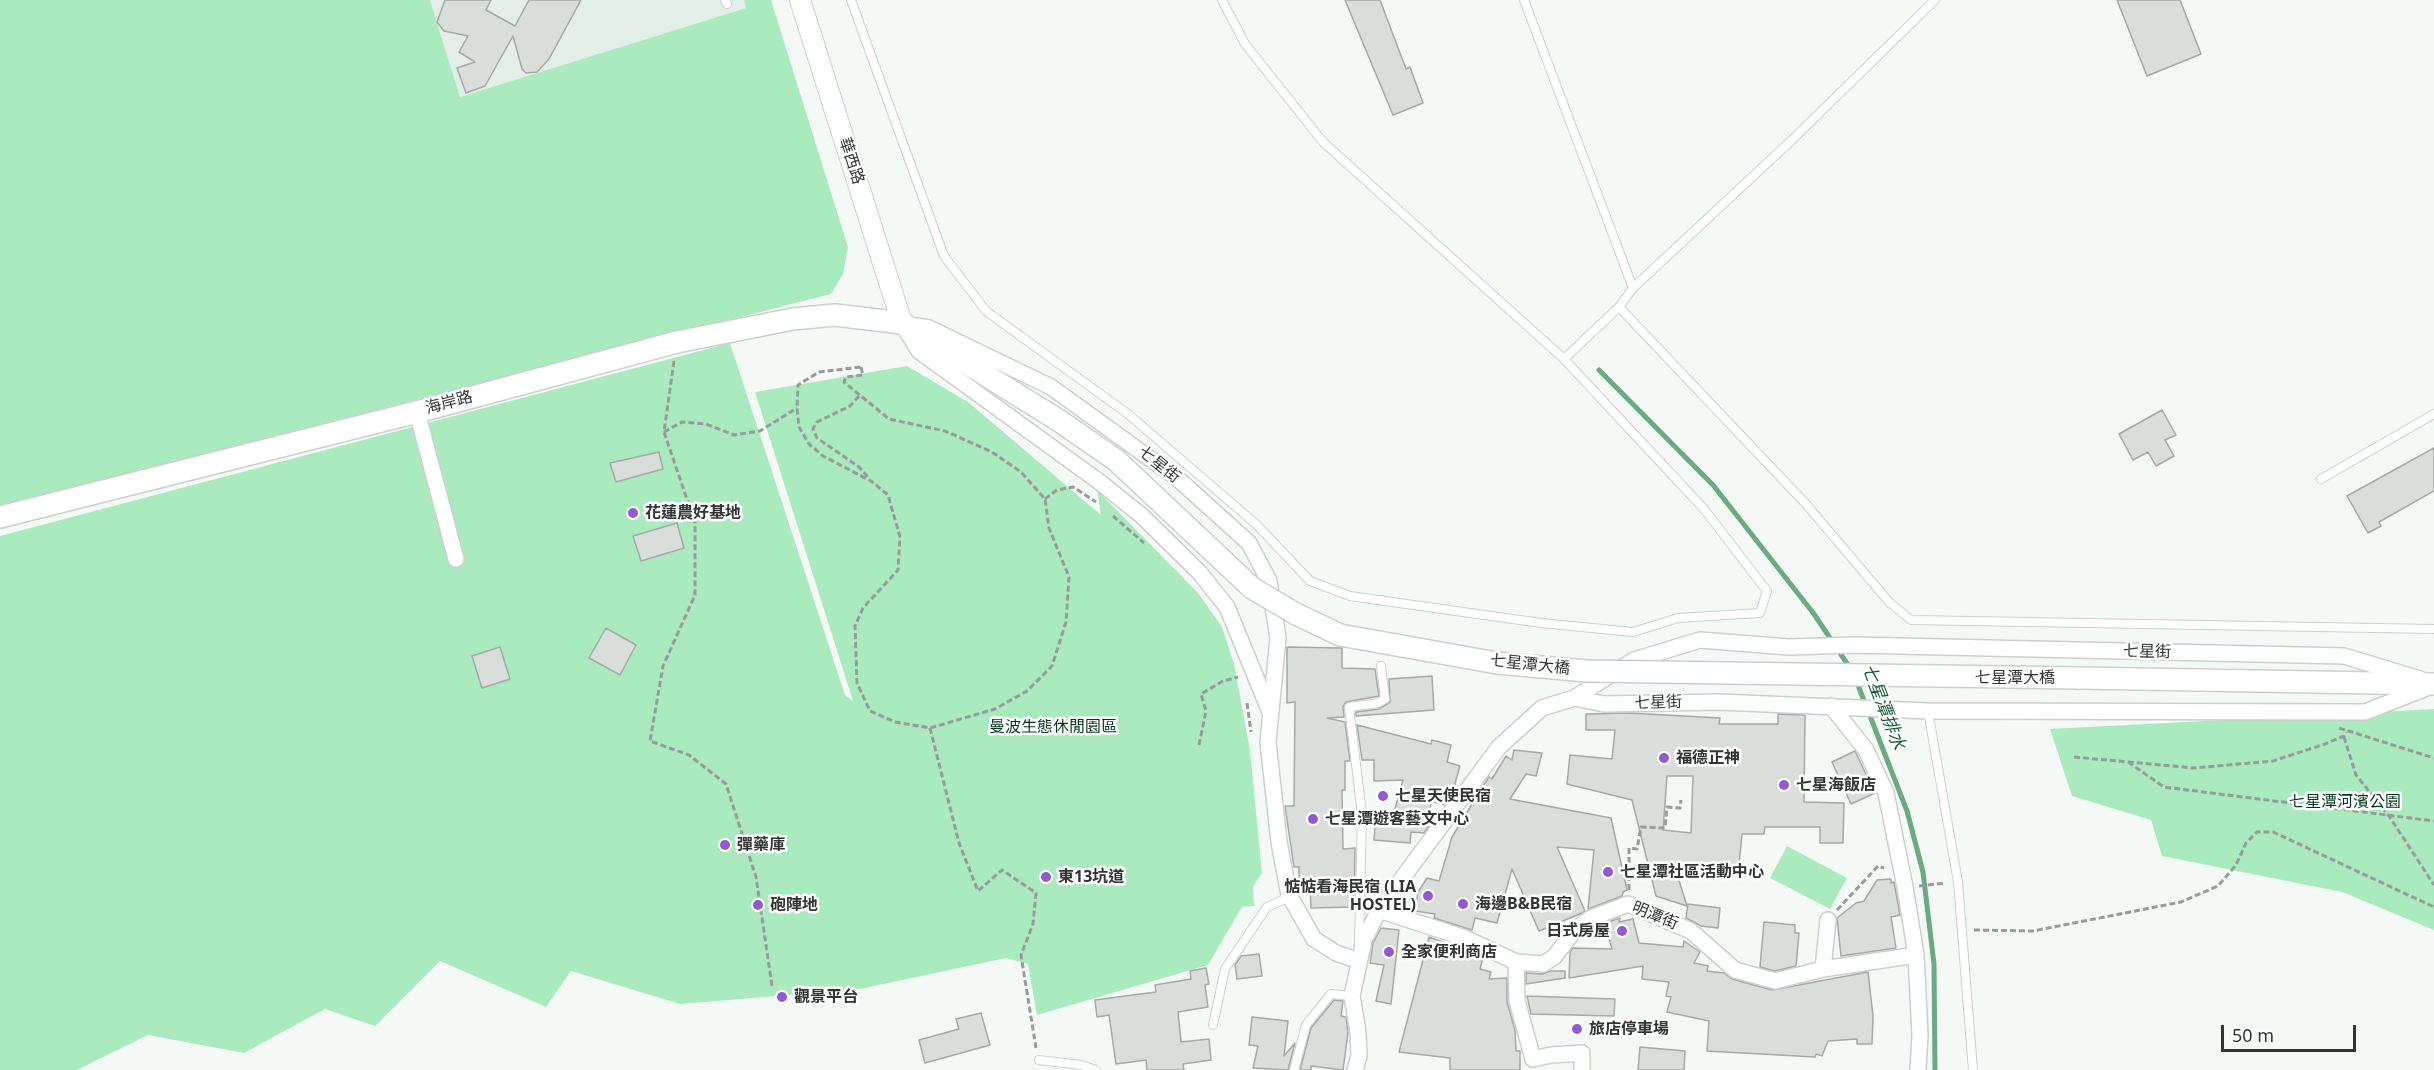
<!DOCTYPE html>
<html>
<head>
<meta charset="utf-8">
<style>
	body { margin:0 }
	#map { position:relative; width:2434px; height:1070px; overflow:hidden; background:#f4f9f6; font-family:"Noto Sans",sans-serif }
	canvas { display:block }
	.scale { position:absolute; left:2221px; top:1025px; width:135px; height:27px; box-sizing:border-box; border:3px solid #323433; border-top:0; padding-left:8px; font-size:18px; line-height:21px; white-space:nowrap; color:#323433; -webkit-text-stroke:4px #fff; paint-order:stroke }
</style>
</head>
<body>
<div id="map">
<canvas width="2434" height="1070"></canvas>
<div class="scale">50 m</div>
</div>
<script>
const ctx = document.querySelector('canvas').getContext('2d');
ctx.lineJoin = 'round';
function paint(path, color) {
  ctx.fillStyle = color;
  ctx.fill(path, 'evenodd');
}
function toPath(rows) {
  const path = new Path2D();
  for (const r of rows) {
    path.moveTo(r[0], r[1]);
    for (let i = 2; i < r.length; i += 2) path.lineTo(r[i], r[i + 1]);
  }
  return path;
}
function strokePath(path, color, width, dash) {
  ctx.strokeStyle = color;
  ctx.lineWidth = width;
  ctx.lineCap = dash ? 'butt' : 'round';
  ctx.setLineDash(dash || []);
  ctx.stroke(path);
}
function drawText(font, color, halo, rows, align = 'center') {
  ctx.font = font + ' "Noto Sans","Noto Sans TC",sans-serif';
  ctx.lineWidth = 5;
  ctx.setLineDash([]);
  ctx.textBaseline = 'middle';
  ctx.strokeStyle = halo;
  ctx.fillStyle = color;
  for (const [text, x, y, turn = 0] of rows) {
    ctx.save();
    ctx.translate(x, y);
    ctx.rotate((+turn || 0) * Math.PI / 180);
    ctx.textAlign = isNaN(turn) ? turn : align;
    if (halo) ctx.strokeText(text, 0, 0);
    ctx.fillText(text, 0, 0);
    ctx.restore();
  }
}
paint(toPath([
	[430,0,744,0,746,8,460,97]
]), '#e3eee6');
paint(toPath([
	[0,0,430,0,460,97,746,8,744,0,771,0,848,247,843,274,831,294,0,506],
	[730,343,845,695,853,701,755,392,907,366,968,402,1101,515,1097,490,1198,593,1222,627,1234,664,1250,750,1262,873,1253,887,1254,906,1242,907,1208,965,1037,1015,1028,964,1006,958,860,989,680,1004,571,971,546,1007,440,961,375,1026,325,1009,244,1053,148,1035,77,1070,0,1070,0,536],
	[2434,709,2434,930,2342,892,2162,856,2151,820,2072,796,2050,729],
	[1787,846,1847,878,1830,909,1770,878]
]), '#aaeabf');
strokePath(toPath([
	[1599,370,1713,485,1814,614,1852,671],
	[1856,680,1907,811,1923,872,1934,964,1935,1070]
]), '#6caa81', 5);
const building = toPath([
	[445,0,491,0,486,10,515,26,529,0,581,0,549,59,537,72,526,73,522,69,513,36,485,86,466,93,457,68,475,62,459,52,468,36,444,31,437,22,445,0],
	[1345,0,1380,0,1406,69,1410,67,1423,103,1393,115,1345,0],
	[2117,0,2180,0,2201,54,2147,76,2117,0],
	[2162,410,2176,435,2165,440,2174,456,2156,466,2148,452,2133,460,2119,434,2162,410],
	[2434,448,2434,491,2379,522,2381,526,2368,533,2347,496,2434,448],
	[659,452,663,469,616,482,610,463,659,452],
	[677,523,684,548,641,561,633,536,677,523],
	[606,628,636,645,620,675,589,658,606,628],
	[500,647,510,679,482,688,472,656,500,647],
	[1287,647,1342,648,1342,668,1375,669,1379,696,1346,702,1343,707,1344,717,1327,718,1345,722,1350,761,1345,761,1345,790,1342,790,1343,849,1355,848,1354,907,1311,908,1310,884,1299,884,1299,867,1294,867,1285,806,1294,806,1295,702,1287,703,1287,647],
	[1432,676,1434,710,1356,716,1356,712,1379,709,1390,702,1389,679,1432,676],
	[1629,713,1720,718,1719,724,1778,724,1778,714,1805,715,1804,802,1844,803,1843,843,1820,843,1820,827,1765,827,1764,834,1742,834,1738,875,1675,868,1687,906,1656,896,1632,800,1567,784,1570,755,1612,759,1615,730,1586,730,1586,714,1629,713],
	[1667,776,1693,776,1691,833,1663,830,1667,776],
	[1357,725,1431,744,1432,740,1451,745,1447,762,1460,766,1452,794,1445,805,1431,801,1428,827,1424,833,1411,832,1410,843,1374,840,1376,814,1393,816,1403,780,1374,781,1374,760,1362,760,1357,725],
	[1514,750,1542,753,1536,776,1526,774,1510,799,1611,818,1627,890,1623,892,1622,896,1588,909,1594,850,1557,847,1585,911,1582,913,1539,931,1512,869,1497,923,1475,918,1472,930,1434,918,1435,914,1415,911,1418,892,1427,878,1439,881,1452,837,1483,786,1489,777,1492,779,1506,756,1512,760,1514,750],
	[1855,751,1875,793,1851,804,1832,762,1855,751],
	[1891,879,1891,883,1894,882,1900,915,1891,917,1896,948,1841,956,1837,918,1856,903,1864,901,1877,880,1891,879],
	[1688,904,1720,908,1718,928,1701,926,1686,918,1688,904],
	[1620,918,1619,922,1633,919,1639,943,1683,947,1684,941,1700,952,1694,963,1708,966,1707,971,1724,973,1732,979,1772,990,1868,972,1873,1016,1872,1044,1857,1044,1857,1039,1828,1041,1822,1056,1816,1054,1815,1057,1707,1051,1709,1021,1667,1012,1671,997,1666,996,1669,982,1642,979,1643,966,1569,978,1570,952,1573,948,1612,949,1605,923,1620,918],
	[1764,922,1795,925,1795,933,1799,933,1796,966,1775,971,1760,967,1764,922],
	[1381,928,1399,930,1391,1004,1376,1001,1384,965,1370,963,1373,943,1381,928],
	[1429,937,1483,957,1480,969,1491,972,1489,979,1507,978,1507,1002,1515,1030,1516,1051,1520,1051,1520,1070,1450,1070,1450,1058,1399,1052,1429,937],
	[1259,954,1262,976,1237,979,1235,965,1241,956,1259,954],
	[1206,968,1209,984,1205,985,1208,1007,1178,1012,1181,1042,1209,1039,1211,1060,1183,1064,1184,1070,1147,1070,1146,1060,1116,1064,1109,1015,1097,1017,1095,1000,1156,992,1155,985,1191,979,1190,971,1206,968],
	[1551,971,1565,971,1565,978,1526,984,1526,973,1542,974,1551,971],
	[1527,996,1615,999,1614,1016,1531,1014,1527,996],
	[1334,1000,1343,1001,1341,1016,1346,1017,1348,1033,1343,1070,1311,1066,1311,1070,1300,1070,1311,1028,1334,1000],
	[981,1013,990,1045,925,1063,919,1040,959,1029,956,1019,981,1013],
	[1252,1017,1288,1021,1284,1056,1295,1043,1288,1070,1253,1068,1258,1046,1249,1045,1252,1017],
	[1640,1047,1685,1051,1684,1070,1638,1070,1640,1047]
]);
paint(building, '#dadedb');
strokePath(building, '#a5a9a6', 1.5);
const service = toPath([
	[725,0,727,4],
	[851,0,944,256,986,311,1128,414,1256,524,1310,581,1350,596,1541,623,1633,632,1678,618,1760,613,1767,591,1704,509,1564,359,1619,307,1633,288,1794,138,1935,0],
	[1222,0,1245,44,1323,142,1564,359],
	[1524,0,1633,288],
	[1619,307,1805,503,1889,602,1911,620,2434,629],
	[2321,479,2434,414],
	[1928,711,1958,882,1973,1070],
	[1359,942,1362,814,1349,707,1378,703,1385,699,1381,666],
	[1213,1025,1225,969,1267,907,1290,897],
	[1039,1060,1081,1065,1096,1070],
	[1294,1070,1306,1025,1331,994,1352,996]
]);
const minor = toPath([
	[903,325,919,351,1101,483,1142,516,1200,573,1227,607,1270,712],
	[917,326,929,328,1051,387,1177,478,1249,543,1269,581,1278,638,1268,742,1279,842,1289,895,1314,939,1336,953,1359,961],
	[417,412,456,559],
	[1574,698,1604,704,1720,702,1928,711,2365,712,2429,687],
	[1831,706,1866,750,1886,793,1905,887,1916,955,1920,1035,1918,1070],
	[1379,910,1465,938,1516,962,1543,964,1554,957,1575,930,1591,918,1628,904,1691,931,1735,970,1775,981,1823,969,1828,920],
	[1516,962,1517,1001,1533,1059,1551,1055,1582,1053,1582,1070],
	[1823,969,1916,955],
	[1355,1070,1359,1056,1358,1032,1352,996,1364,940,1379,910,1499,747,1542,708,1574,698,1634,660,1700,640,1789,647,1855,645,2344,656,2420,679]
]);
const tertiary = toPath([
	[800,0,902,323]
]);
const secondary = toPath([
	[0,517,417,412,677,342,793,319,835,315,902,323,1058,420],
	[2079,678,2434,684]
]);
strokePath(service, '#ccd0cd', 10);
strokePath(minor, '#ccd0cd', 18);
strokePath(tertiary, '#ccd0cd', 22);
strokePath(secondary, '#ccd0cd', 24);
strokePath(toPath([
	[674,361,664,432,695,523,695,595,663,666,650,741,689,755,726,784,756,877,772,986],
	[861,367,863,375,846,377,844,382,889,419,945,431,992,452,1021,472,1045,499,1049,528,1069,577,1066,622,1052,666,1027,691,995,709,930,728,895,722,870,711,857,683,855,626,863,608,898,570,900,537,888,495,871,481,823,456,809,444,799,427,797,408,798,385,819,372,861,367],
	[859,396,850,406,817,422,813,429,817,438,859,467,868,477],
	[664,432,682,422,706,424,734,435,760,431,797,408],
	[1045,499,1057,490,1073,487,1096,502],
	[1113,516,1144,543],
	[1247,703,1251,732],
	[930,728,959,843,978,891,1002,870,1036,893,1033,924,1021,955,1036,1048],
	[2339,728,2434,758],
	[2344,737,2356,775,2389,816,2434,885],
	[1199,745,1206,711,1201,694,1223,681,1238,677],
	[2074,757,2194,768,2273,761,2325,744,2344,736,2346,732],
	[2128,762,2164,787,2434,821],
	[1919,886,1945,883],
	[1629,890,1629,848,1637,849,1641,827,1665,828,1667,807,1680,808,1681,800],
	[1837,910,1878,866,1884,868],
	[1974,930,2033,931,2181,902,2218,886,2236,865,2246,843,2257,832,2273,832,2434,907]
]), '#989b99', 3, [6, 3]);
strokePath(service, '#fff', 8);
strokePath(minor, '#fff', 15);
strokePath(tertiary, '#fff', 20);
strokePath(secondary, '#fff', 21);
const secondaryBridge = toPath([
	[1058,420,1116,460,1252,588,1296,614,1340,635,1497,663,1587,671,2079,678]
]);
strokePath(secondaryBridge, '#ccd0cd', 24, []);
strokePath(secondaryBridge, '#fff', 21);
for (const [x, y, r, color] of [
	[633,513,6,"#9459d0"],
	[1664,758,6,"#9459d0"],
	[1784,785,6,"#9459d0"],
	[1383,796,6,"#9459d0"],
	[1313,819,6,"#9459d0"],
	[725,845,6,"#9459d0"],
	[1608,872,6,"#9459d0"],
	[1046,877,6,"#9459d0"],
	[1428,896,6,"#9459d0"],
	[1463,904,6,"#9459d0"],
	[758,905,6,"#9459d0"],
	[1622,931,6,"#9459d0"],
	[1389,952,6,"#9459d0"],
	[782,997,6,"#9459d0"],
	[1577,1029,6,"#9459d0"]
]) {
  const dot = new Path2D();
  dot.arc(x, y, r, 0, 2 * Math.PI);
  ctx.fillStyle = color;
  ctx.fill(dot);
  strokePath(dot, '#fff', 2);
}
drawText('16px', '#323433', '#fff', [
	["華西路",851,161,72],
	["海岸路",449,403,-15],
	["七星街",1159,465,38],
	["七星街",2147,652,1],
	["七星潭大橋",1530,665,6],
	["七星潭大橋",2015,678],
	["七星街",1658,703,-2],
	["明潭街",1655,916,22]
]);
drawText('bold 16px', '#323433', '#fff', [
	["花蓮農好基地",645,513],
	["福德正神",1676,758],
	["七星海飯店",1796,785],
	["七星天使民宿",1395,796],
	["七星潭遊客藝文中心",1325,819],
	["彈藥庫",737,845],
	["七星潭社區活動中心",1620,872],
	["東13坑道",1058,877],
	["惦惦看海民宿 (LIA",1416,887,"right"],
	["HOSTEL)",1416,905,"right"],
	["海邊B&B民宿",1475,904],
	["砲陣地",770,905],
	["日式房屋",1610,931,"right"],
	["全家便利商店",1401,952],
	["觀景平台",794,997],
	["旅店停車場",1589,1029]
], 'left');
drawText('16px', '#02371b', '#fff', [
	["曼波生態休閒園區",1053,727],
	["七星潭河濱公園",2345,802]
]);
drawText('italic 18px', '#175e37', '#fff', [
	["七星潭排水",1883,707,69]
]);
</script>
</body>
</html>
